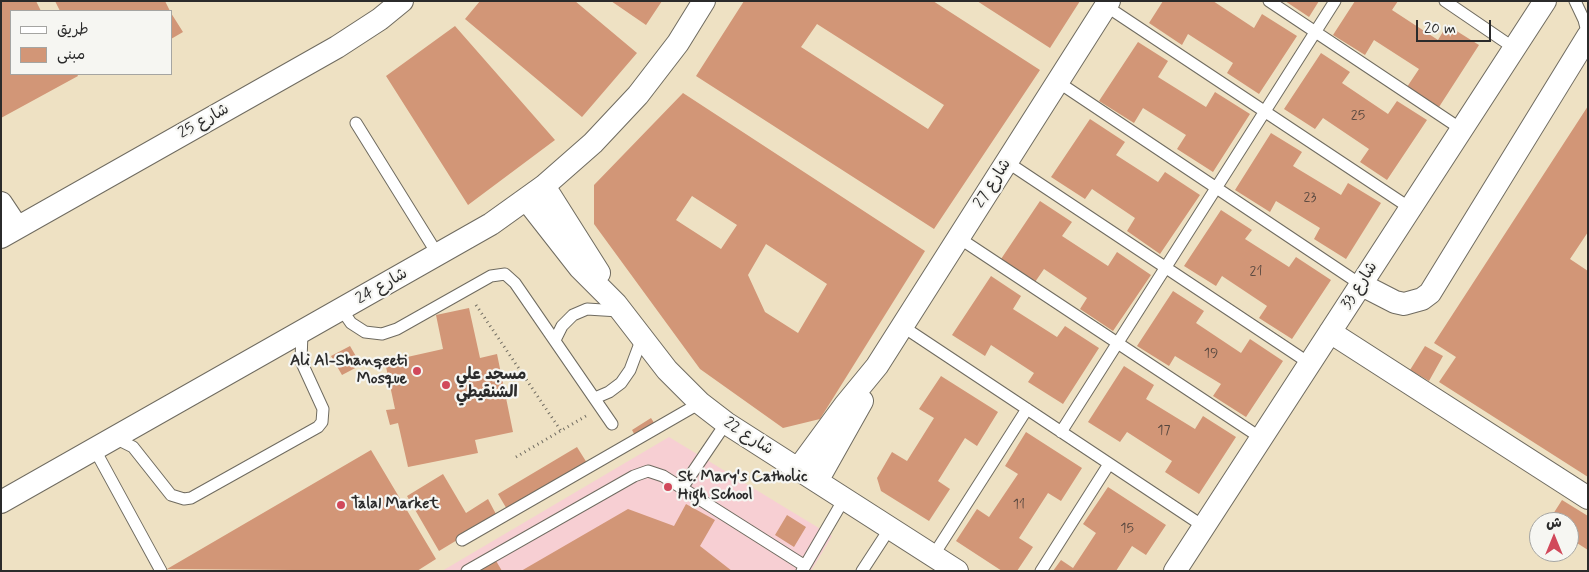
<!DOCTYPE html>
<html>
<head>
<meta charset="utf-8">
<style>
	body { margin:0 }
	#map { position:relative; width:1589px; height:572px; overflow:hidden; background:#eee1c3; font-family:Mynerve,"Playpen Sans Arabic",sans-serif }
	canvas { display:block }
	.frame { position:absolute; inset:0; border:2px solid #2b2b2b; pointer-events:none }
	.legend { position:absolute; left:10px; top:10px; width:162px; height:65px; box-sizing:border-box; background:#f6f6f2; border:1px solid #a5a5a2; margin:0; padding:6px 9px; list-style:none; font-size:15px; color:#2b2b2b }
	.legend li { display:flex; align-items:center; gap:10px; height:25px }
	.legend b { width:25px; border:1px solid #a5a5a2 }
	.north { position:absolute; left:1529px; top:512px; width:50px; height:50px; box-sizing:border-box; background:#f6f6f2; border:1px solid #a5a5a2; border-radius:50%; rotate:0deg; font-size:14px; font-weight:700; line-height:20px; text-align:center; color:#2b2b2b }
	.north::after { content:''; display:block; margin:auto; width:18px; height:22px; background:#d1495b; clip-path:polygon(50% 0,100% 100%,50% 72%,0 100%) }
	.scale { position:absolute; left:1416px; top:20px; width:75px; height:22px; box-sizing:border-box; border:2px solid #2b2b2b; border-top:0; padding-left:6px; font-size:15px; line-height:18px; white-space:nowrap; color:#2b2b2b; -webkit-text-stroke:4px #f6f6f2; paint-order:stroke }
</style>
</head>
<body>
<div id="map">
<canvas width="1589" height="572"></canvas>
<div class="frame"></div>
<ul class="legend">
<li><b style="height:6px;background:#fff"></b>طريق</li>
<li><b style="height:14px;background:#d29677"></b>مبنى</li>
</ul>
<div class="north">ش</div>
<div class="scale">20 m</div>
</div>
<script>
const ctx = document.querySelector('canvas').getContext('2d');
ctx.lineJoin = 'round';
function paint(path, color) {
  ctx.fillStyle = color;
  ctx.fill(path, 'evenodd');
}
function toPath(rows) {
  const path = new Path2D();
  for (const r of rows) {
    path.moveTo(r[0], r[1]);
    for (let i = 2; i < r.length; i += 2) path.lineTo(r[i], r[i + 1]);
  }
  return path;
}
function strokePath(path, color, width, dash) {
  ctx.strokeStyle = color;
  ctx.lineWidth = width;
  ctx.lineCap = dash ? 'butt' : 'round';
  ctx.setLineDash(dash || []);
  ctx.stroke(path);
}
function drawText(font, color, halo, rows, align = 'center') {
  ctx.font = font + ' Mynerve,"Playpen Sans Arabic",sans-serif';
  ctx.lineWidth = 4.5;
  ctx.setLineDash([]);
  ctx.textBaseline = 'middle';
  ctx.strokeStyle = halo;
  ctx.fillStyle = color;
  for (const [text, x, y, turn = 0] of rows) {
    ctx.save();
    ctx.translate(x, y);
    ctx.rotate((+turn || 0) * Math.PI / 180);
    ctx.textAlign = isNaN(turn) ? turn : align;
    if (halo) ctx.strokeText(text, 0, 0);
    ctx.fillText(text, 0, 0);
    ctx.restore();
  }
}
paint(toPath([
	[669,437,832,536,811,571,442,571]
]), '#f7cfd3');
paint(toPath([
	[1,1,36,1,41,11,11,11,11,74,77,74,78,76,1,118],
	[55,1,165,1,170,11,60,11],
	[480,1,575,1,637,53,582,117,465,19],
	[611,1,662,1,646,25],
	[744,1,933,1,1040,70,934,229,696,76],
	[817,24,944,105,928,129,801,47],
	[977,1,1080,1,1050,48],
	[1163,1,1213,1,1254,28,1262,14,1297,36,1259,94,1227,73,1233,63,1188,34,1182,45,1149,23],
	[1285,1,1319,1,1309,17],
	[1355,1,1398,1,1392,10,1438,40,1447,25,1479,45,1439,107,1407,87,1419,69,1374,40,1365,55,1333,35],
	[171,13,183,32,171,39],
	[455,26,555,140,468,205,386,76],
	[1138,42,1168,61,1158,77,1206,107,1215,92,1250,114,1213,172,1177,149,1186,135,1143,108,1134,123,1099,101],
	[1321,53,1350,72,1342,83,1388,114,1397,101,1427,120,1387,180,1360,162,1369,149,1323,118,1315,129,1284,109],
	[683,93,925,251,820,419,783,428,700,369,594,224,594,185],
	[692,196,737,225,721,249,676,220],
	[766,244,827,284,798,333,765,312,748,275],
	[1588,106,1588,232,1570,259,1588,271,1588,477,1439,382,1456,357,1434,343],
	[1090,119,1125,142,1116,155,1158,182,1165,172,1200,195,1160,254,1127,231,1135,218,1092,189,1085,199,1051,177],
	[1271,133,1302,152,1293,166,1341,195,1348,183,1381,203,1346,259,1314,239,1320,228,1276,201,1270,212,1235,190],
	[1040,201,1072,222,1062,236,1108,266,1117,252,1151,275,1113,331,1080,309,1087,298,1044,269,1035,282,1001,259],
	[1221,210,1252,230,1245,239,1289,267,1296,257,1331,280,1292,339,1259,318,1267,306,1222,276,1216,286,1184,266],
	[991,276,1021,296,1013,309,1057,337,1065,326,1099,348,1063,404,1028,382,1034,373,991,345,985,356,952,335],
	[1173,291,1204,311,1196,323,1241,353,1250,339,1283,361,1246,417,1213,396,1221,384,1175,356,1169,366,1137,346],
	[469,308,480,358,497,354,513,432,475,440,478,453,408,467,398,423,390,425,386,410,395,409,385,362,443,349,436,315],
	[350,346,361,365,342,375,331,356],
	[1425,346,1443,356,1429,381,1410,370],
	[1124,366,1154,385,1146,399,1195,429,1203,416,1236,437,1199,494,1165,472,1172,461,1127,432,1120,442,1088,422],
	[941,376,998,412,977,446,965,438,938,481,950,489,929,521,881,491,877,478,892,452,907,461,934,418,919,409],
	[651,418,658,429,638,441,632,430],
	[1026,432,1082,468,1061,501,1048,493,1019,538,1033,547,1017,571,1002,571,956,541,977,509,989,517,1018,474,1005,466],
	[577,447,587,463,508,511,498,494],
	[371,450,436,559,417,571,167,569],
	[443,474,466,513,488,499,497,516,439,551,407,496],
	[1108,487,1166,525,1146,555,1132,546,1116,571,1053,571,1061,560,1073,568,1096,533,1083,524],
	[1562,500,1588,516,1588,550,1569,538,1569,522,1548,522],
	[686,504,715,520,700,546,732,571,521,571,628,509,674,526],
	[787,515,806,527,794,547,775,535],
	[495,559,502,571,474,571]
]), '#d29677');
const service = toPath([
	[1269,1,1461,129],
	[1445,1,1514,48],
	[1575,1,1584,20,1588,36],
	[1106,6,1410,208],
	[1058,82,1360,284],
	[356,123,438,255],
	[1007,162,1309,363],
	[959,238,1261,438],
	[342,310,351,323,365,332,382,334,397,329,491,276,505,274,515,283,612,424],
	[902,326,1203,526],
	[555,340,562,326,573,315,587,309,619,311],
	[595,398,609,392,621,383,630,370,642,338],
	[1061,432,1335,1],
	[115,438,133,447,171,495,184,499,191,498,318,427,322,422,323,409,301,361,302,333],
	[95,450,161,571],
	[682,488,726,423],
	[462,540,700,403],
	[933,556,1027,409],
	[467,571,634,476,648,471,663,476,805,566],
	[802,571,844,499],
	[862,571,890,528],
	[1041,571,1109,464]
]);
const minor = toPath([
	[544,186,599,273],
	[526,199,580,268,616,304,667,370,700,403,726,423,957,571],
	[1,203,17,227],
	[1,237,337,47,380,19,402,1],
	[1360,284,1395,302,1404,304,1422,299,1430,293,1588,36],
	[1330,332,1588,498],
	[798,469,845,405,877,366,1109,1],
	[817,481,862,401],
	[1,502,491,224,544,186,593,143,638,95,678,43,704,1],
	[1175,571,1545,1]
]);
strokePath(service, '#6f6b60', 13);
strokePath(minor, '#6f6b60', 24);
strokePath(toPath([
	[476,305,561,431],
	[516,457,586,416]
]), '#6f6b60', 3, [1, 4]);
strokePath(service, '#fff', 11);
strokePath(minor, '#fff', 22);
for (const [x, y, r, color] of [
	[417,371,5,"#d1495b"],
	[446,385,5,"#d1495b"],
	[668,487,5,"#d1495b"],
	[341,505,5,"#d1495b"]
]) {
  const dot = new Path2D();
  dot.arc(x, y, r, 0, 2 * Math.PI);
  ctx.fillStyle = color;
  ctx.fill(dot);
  strokePath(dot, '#f6f6f2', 2);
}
drawText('14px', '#55463e', null, [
	["25",1358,116],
	["23",1310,198],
	["21",1256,272],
	["19",1211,354],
	["17",1164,431],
	["11",1019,505],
	["15",1127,529]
]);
drawText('16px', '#2b2b2b', '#f6f6f2', [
	["شارع 25",204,122,-29],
	["شارع 27",993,184,-57],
	["شارع 33",1360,286,-57],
	["شارع 24",382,287,-30],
	["شارع 22",748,437,33]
]);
drawText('bold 16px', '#2b2b2b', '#f6f6f2', [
	["Ali Al-Shanqeeti",407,362,"right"],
	["Mosque",407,380,"right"],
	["مسجد علي",456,376],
	["الشنقيطي",456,394],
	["St. Mary's Catholic",678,478],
	["High School",678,496],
	["Talal Market",351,505]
], 'left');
</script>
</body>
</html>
